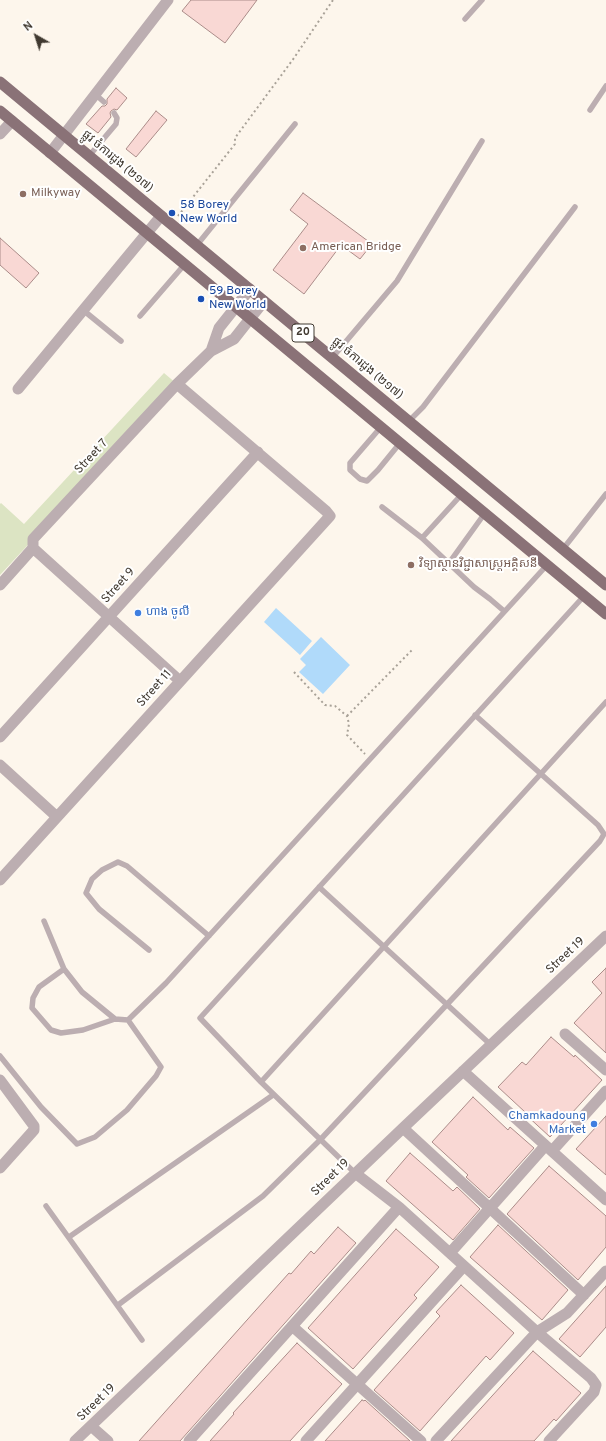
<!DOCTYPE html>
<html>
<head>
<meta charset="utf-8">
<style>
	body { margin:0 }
	#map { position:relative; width:606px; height:1441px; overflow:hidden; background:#fdf6ec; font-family:Overpass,sans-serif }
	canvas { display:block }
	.north { position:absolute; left:16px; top:16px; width:40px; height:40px; -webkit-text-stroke:3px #fff; paint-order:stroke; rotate:321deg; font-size:11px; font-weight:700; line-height:16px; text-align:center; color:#413a31 }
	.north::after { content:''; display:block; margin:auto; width:14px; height:18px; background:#413a31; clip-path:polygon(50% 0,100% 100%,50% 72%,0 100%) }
</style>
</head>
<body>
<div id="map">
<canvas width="606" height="1441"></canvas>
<div class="north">N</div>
</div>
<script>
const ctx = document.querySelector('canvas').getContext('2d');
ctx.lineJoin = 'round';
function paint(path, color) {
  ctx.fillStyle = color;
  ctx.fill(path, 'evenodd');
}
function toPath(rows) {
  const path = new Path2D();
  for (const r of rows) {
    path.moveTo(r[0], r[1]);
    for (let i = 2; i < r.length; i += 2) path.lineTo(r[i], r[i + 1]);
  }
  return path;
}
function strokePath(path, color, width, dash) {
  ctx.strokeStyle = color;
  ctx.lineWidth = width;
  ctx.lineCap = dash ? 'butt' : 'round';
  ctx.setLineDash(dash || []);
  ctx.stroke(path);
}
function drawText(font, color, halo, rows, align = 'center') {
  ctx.font = font + ' Overpass,"Noto Sans Khmer",sans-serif';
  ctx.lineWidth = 4;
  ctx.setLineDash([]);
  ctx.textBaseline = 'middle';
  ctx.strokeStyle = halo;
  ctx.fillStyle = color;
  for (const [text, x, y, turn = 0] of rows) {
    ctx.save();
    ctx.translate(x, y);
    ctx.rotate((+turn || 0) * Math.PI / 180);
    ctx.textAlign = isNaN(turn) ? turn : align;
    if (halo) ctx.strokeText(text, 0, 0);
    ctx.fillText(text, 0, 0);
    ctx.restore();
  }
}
paint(toPath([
	[164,373,177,384,0,575,0,504,1,503,24,524]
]), '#dce4c3');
paint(toPath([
	[276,608,312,641,300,655,264,622],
	[321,637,350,665,323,694,299,672,306,665,300,659]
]), '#b0dafa');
const building = toPath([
	[191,0,257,0,225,43,182,11,191,0],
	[116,88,127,98,117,110,114,109,111,111,110,113,111,117,98,133,86,124,102,106,105,106,107,104,107,99,116,88],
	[156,111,167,120,136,157,126,149,156,111],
	[303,193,372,244,360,259,341,245,304,294,273,270,308,224,290,210,303,193],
	[0,238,39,273,26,288,0,265,0,238],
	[606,968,606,1053,574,1023,602,993,592,982,606,968],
	[551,1037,574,1057,575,1055,602,1080,550,1137,524,1113,525,1112,498,1087,522,1062,526,1065,551,1037],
	[473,1097,508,1130,510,1127,534,1148,489,1198,466,1177,468,1175,432,1142,473,1097],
	[606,1116,606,1175,576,1149,606,1116],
	[410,1153,453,1191,457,1187,480,1209,453,1240,386,1181,410,1153],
	[549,1166,606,1216,606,1247,578,1280,507,1214,549,1166],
	[498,1225,568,1290,542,1320,470,1257,498,1225],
	[338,1227,356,1243,180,1441,139,1441,289,1273,291,1274,311,1251,314,1254,338,1227],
	[396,1229,439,1267,414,1295,417,1298,353,1369,308,1328,396,1229],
	[461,1285,514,1333,490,1360,486,1356,420,1431,374,1390,440,1316,436,1312,461,1285],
	[606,1286,606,1327,580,1357,559,1339,606,1286],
	[297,1343,342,1384,290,1441,210,1441,234,1414,233,1413,297,1343],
	[533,1351,581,1393,556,1421,554,1419,534,1441,451,1441,533,1351],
	[362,1400,364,1401,365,1400,410,1441,325,1441,362,1400]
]);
paint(building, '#f9d8d4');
strokePath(building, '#ab8c89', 1);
strokePath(toPath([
	[178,216,235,144,235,138,294,58,333,0],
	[294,672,325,705,335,706,347,716,349,724,347,735,365,754],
	[347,716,412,650]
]), '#a9a298', 2, [2, 3]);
strokePath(toPath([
	[465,19,482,0],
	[95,94,104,102],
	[590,110,606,86],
	[89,156,116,124,117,118,114,113],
	[197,245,295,124],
	[83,310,121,341],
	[140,316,185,264],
	[332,358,397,281,482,141],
	[409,421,423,407,575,207],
	[381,427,350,463,350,470,360,479,367,481,378,470,400,443],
	[382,507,422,538,462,494],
	[422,538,474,587,490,599,504,611],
	[563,549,606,494],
	[449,563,485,513],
	[319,887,491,1045],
	[44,921,64,969,82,992,115,1019,128,1020,166,983,547,565],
	[149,950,99,909,86,893,92,879,102,870,118,862,127,866,209,936],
	[64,969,39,987,33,998,32,1008,51,1030,61,1033,83,1030,115,1019],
	[0,1056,41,1107,77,1144,95,1137,127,1110,156,1076,161,1067,128,1020],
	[261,1082,606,702],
	[355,1173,261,1082,200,1018,584,596],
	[46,1206,142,1340],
	[69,1237,273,1095],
	[118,1305,263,1196,320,1140,600,841,604,834,598,825,475,715]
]), '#bcaeb1', 5.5);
strokePath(toPath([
	[0,134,12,121],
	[211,351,219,328,250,289],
	[18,389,161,216],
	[33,548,180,681],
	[0,585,33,548,33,539,177,384,211,351,234,339,264,301],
	[0,737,258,452],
	[0,765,57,817],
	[0,880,330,516,326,511,177,384],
	[565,1034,606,1070],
	[463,1071,606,1200],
	[0,1080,34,1126,34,1130,0,1168],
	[403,1128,584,1295],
	[552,1151,606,1091],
	[355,1173,399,1207,537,1332,591,1378,596,1385,594,1392,549,1441],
	[450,1253,545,1146],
	[292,1326,421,1441],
	[91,1426,108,1441],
	[75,1441,403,1128,606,936],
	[189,1441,399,1207],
	[306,1441,464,1266],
	[436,1441,537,1332,567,1313,606,1271]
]), '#bcaeb1', 11);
strokePath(toPath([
	[50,153,168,0]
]), '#bcaeb1', 11);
strokePath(toPath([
	[0,82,606,585],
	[0,111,606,614]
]), '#8a7277', 11);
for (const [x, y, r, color] of [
	[23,194,4,"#8d6e63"],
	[172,213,4,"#1a4fb4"],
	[303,248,4,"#8d6e63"],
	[201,299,4,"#1a4fb4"],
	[411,565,4,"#8d6e63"],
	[138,613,4,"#3f7fe0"],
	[594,1124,4,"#3f7fe0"]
]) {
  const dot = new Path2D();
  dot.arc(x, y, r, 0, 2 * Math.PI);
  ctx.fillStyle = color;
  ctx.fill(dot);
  strokePath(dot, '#fff', 1.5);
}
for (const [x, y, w] of [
	[303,333,22]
]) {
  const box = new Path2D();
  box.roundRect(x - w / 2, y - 9, w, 18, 3);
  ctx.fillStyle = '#fff';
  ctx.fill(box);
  strokePath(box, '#413a31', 1);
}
drawText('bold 11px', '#413a31', null, [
	["20",303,333]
]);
drawText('12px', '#413a31', '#fff', [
	["ផ្លូវ ចំការដូង (២១៧)",117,162,40],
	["ផ្លូវ ចំការដូង (២១៧)",367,369,40],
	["Street 7",92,457,-47],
	["Street 9",119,586,-48],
	["Street 11",155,689,-48],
	["Street 19",566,956,-43],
	["Street 19",331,1178,-44],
	["Street 19",97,1403,-44]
]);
drawText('12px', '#785e54', '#fff', [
	["Milkyway",31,194],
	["American Bridge",311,248],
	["វិទ្យាស្ថានវិជ្ជាសាស្រ្តអគ្គិសនី",419,565]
], 'left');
drawText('12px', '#164399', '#fff', [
	["58 Borey",180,206],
	["New World",180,220],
	["59 Borey",209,292],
	["New World",209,306]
], 'left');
drawText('12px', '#366cbe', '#fff', [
	["ហាង ចូលី",146,613],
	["Chamkadoung",586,1117,"right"],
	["Market",586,1131,"right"]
], 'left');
</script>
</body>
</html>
